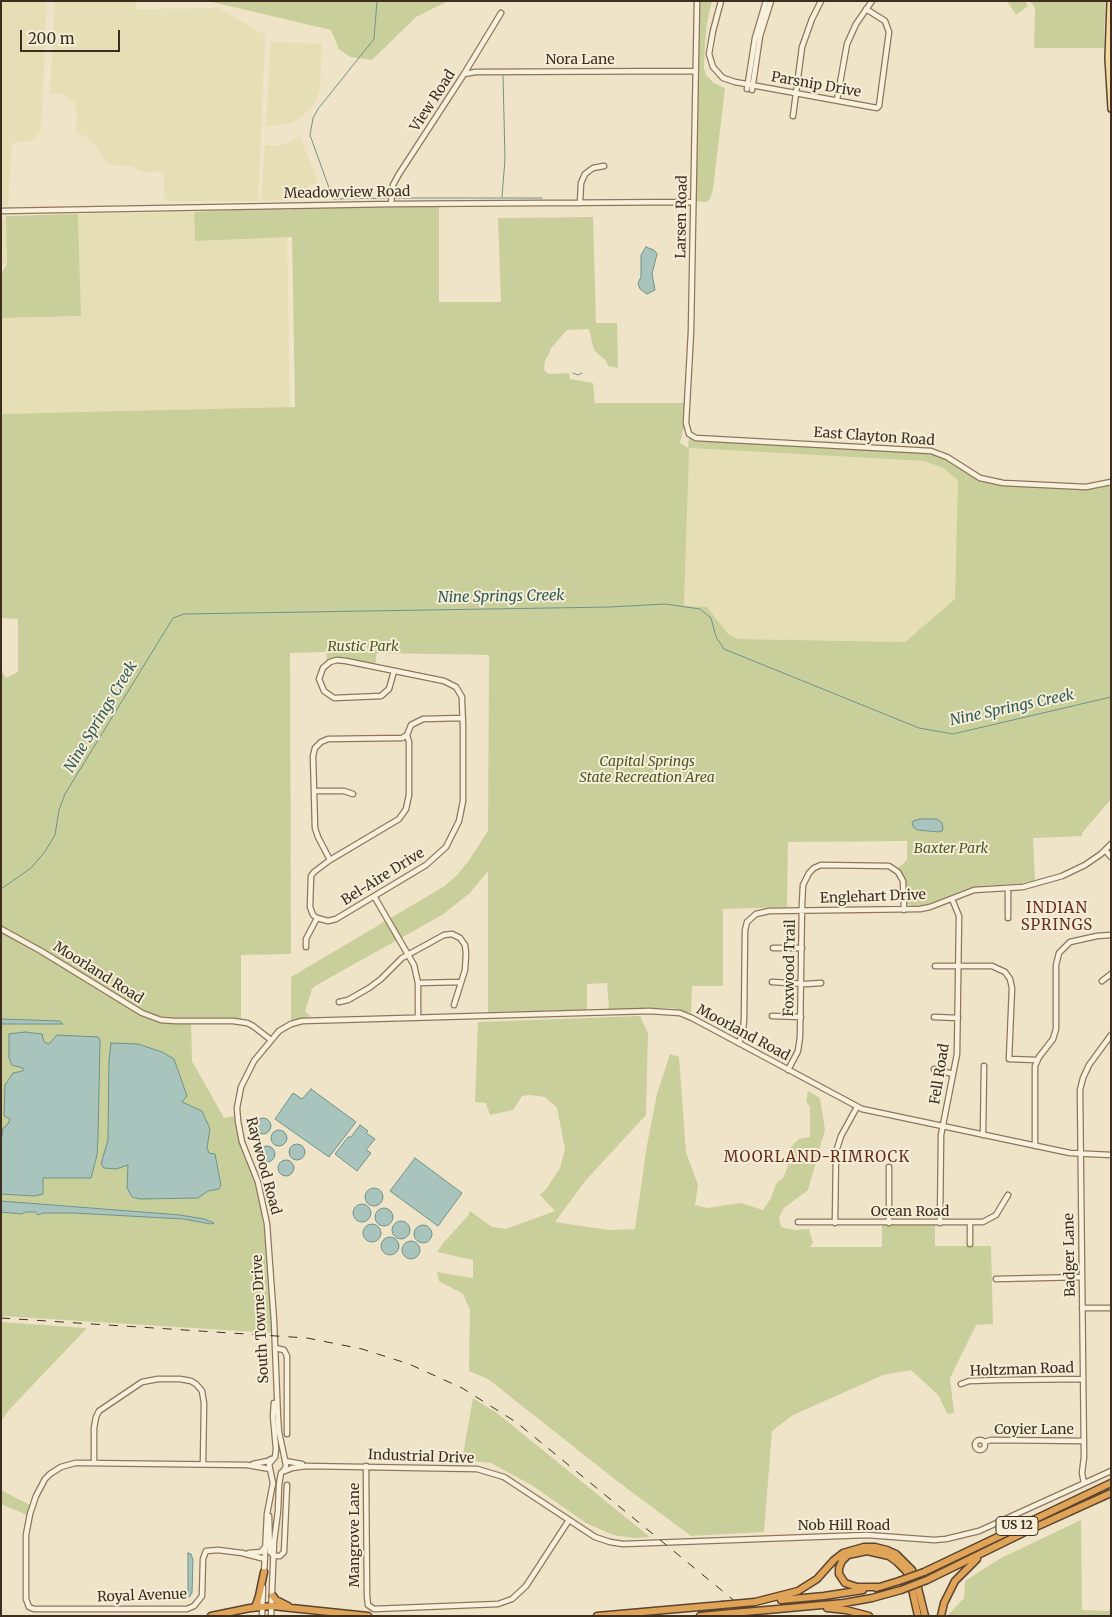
<!DOCTYPE html>
<html>
<head>
<meta charset="utf-8">
<style>
	body { margin:0 }
	#map { position:relative; width:1112px; height:1617px; overflow:hidden; background:#f0e4c8; font-family:Merriweather,serif }
	canvas { display:block }
	.frame { position:absolute; inset:0; border:2px solid #3d2e20; pointer-events:none }
	.scale { position:absolute; left:20px; top:30px; width:100px; height:22px; box-sizing:border-box; border:2px solid #3d2e20; border-top:0; padding-left:6px; font-size:15px; line-height:18px; white-space:nowrap; color:#3d2e20; -webkit-text-stroke:4px #f7eed8; paint-order:stroke }
</style>
</head>
<body>
<div id="map">
<canvas width="1112" height="1617"></canvas>
<div class="frame"></div>
<div class="scale">200 m</div>
</div>
<script>
const ctx = document.querySelector('canvas').getContext('2d');
ctx.lineJoin = 'round';
function paint(path, color) {
  ctx.fillStyle = color;
  ctx.fill(path, 'evenodd');
}
function toPath(rows) {
  const path = new Path2D();
  for (const r of rows) {
    if (r.length === 3) {
      path.moveTo(r[0] + r[2], r[1]);
      path.arc(r[0], r[1], r[2], 0, 2 * Math.PI);
      continue;
    }
    path.moveTo(r[0], r[1]);
    for (let i = 2; i < r.length; i += 2) path.lineTo(r[i], r[i + 1]);
  }
  return path;
}
function strokePath(path, color, width, dash) {
  ctx.strokeStyle = color;
  ctx.lineWidth = width;
  ctx.lineCap = dash ? 'butt' : 'round';
  ctx.setLineDash(dash || []);
  ctx.stroke(path);
}
function drawText(font, color, halo, rows, align = 'center') {
  ctx.font = font + ' Merriweather,serif';
  ctx.lineWidth = 4;
  ctx.setLineDash([]);
  ctx.textBaseline = 'middle';
  ctx.strokeStyle = halo;
  ctx.fillStyle = color;
  for (const [text, x, y, turn = 0] of rows) {
    ctx.save();
    ctx.translate(x, y);
    ctx.rotate((+turn || 0) * Math.PI / 180);
    ctx.textAlign = isNaN(turn) ? turn : align;
    if (halo) ctx.strokeText(text, 0, 0);
    ctx.fillText(text, 0, 0);
    ctx.restore();
  }
}
paint(toPath([
	[1,1,47,1,41,130,36,137,29,141,12,143,8,205,1,205],
	[55,1,136,1,136,9,218,8,265,35,258,201,168,201,164,196,164,171,143,172,131,166,114,165,107,162,92,141,86,136,76,133,77,111,75,103,61,93,50,94],
	[271,42,322,44,320,89,315,103,296,121,288,124,266,126],
	[300,137,318,182,307,187,305,191,285,191,284,200,261,201,265,145,279,146],
	[194,212,195,241,287,237,290,408,1,414,1,318,81,316,78,214],
	[1,219,7,219,7,264,1,264],
	[688,448,924,461,943,468,959,480,955,599,905,642,738,639,728,634,707,607,684,606]
]), '#e6deb5');
paint(toPath([
	[208,1,448,1,416,17,372,60,350,57,339,49,331,30],
	[698,1,712,1,707,23,705,43,704,68,706,75,714,83,725,88,713,189,710,199,706,202,695,201],
	[1007,1,1025,1,1028,6,1016,15],
	[1030,1,1105,1,1104,48,1034,48,1035,8],
	[439,205,439,302,501,302,498,218,593,217,596,323,617,323,618,368,608,366,606,361,594,350,589,329,567,330,552,347,545,361,544,369,547,373,551,374,569,373,570,379,593,383,595,403,685,403,684,426,680,443,688,448,689,438,697,440,913,452,939,456,958,468,964,468,984,479,1079,487,1111,482,1111,799,1082,833,1082,836,1033,838,1035,881,1014,884,979,886,966,889,937,901,923,905,912,906,907,904,906,881,898,868,907,860,907,841,788,842,787,907,723,909,723,986,692,986,691,1013,672,1008,609,1009,607,983,587,984,587,1010,488,1012,488,871,470,893,442,915,315,986,312,989,305,1011,311,1017,291,1020,291,977,443,887,456,876,467,863,488,831,489,655,377,653,375,664,343,658,332,659,327,661,326,652,290,653,291,954,241,955,241,1019,191,1019,192,1061,224,1118,235,1116,236,1129,239,1142,259,1193,265,1233,272,1333,1,1316,1,669,6,678,18,672,18,619,1,618,1,414,295,407,292,237,195,241,194,212,271,208,291,210,291,207],
	[689,448,924,461,943,468,958,480,955,599,905,642,738,639,728,634,707,607,684,606],
	[78,214,81,316,1,318,1,274,7,264,6,216],
	[640,1016,648,1033,646,1115,586,1180,555,1222,609,1230,635,1229,647,1145,657,1094,670,1054,679,1057,686,1152,698,1185,695,1205,707,1208,741,1203,763,1210,771,1198,776,1184,783,1178,788,1166,788,1150,799,1139,810,1137,810,1107,806,1101,808,1091,820,1098,825,1130,808,1190,784,1208,779,1218,781,1227,795,1230,809,1229,813,1243,810,1247,806,1247,882,1247,882,1225,935,1225,935,1246,991,1246,993,1324,976,1325,950,1378,954,1413,947,1414,939,1396,911,1370,883,1375,793,1415,772,1431,764,1532,691,1536,617,1481,488,1379,469,1371,470,1310,463,1294,439,1281,437,1272,473,1278,473,1260,437,1252,443,1243,468,1216,470,1211,492,1227,506,1229,555,1211,540,1195,547,1188,560,1168,565,1149,557,1108,545,1097,529,1095,522,1096,513,1110,490,1115,486,1103,475,1102,478,1022],
	[1,1322,87,1328,8,1411,1,1421],
	[473,1398,497,1413,650,1537,634,1538,613,1535,586,1523,533,1486,491,1463,462,1460],
	[1,1490,30,1505,27,1515,1,1504],
	[1081,1520,1082,1610,1111,1611,1111,1616,947,1616,964,1598,965,1581,1001,1558]
]), '#c9cf9b');
const water = toPath([
	[646,247,654,250,657,254,652,274,655,290,647,294,640,289,638,283,641,277,641,255,646,247],
	[920,819,937,819,942,823,943,828,942,831,938,832,918,830,914,828,912,823,913,821,920,819],
	[1,1019,60,1021,63,1024,1,1024,1,1019],
	[25,1032,42,1034,44,1042,49,1044,57,1035,98,1037,100,1040,98,1137,97,1155,91,1178,43,1178,43,1194,34,1196,1,1194,1,1143,3,1128,8,1124,10,1119,4,1116,5,1085,13,1073,23,1071,23,1068,12,1065,9,1058,9,1034,25,1032],
	[111,1043,138,1044,162,1052,174,1059,187,1096,182,1102,202,1111,210,1129,207,1148,209,1153,215,1154,221,1186,219,1189,208,1191,198,1198,140,1199,132,1197,127,1188,128,1165,116,1169,104,1168,101,1164,108,1140,109,1060,111,1043],
	[311,1089,356,1122,329,1157,275,1119,293,1093,302,1099,311,1089],
	[263,1126,8],
	[360,1125,368,1131,366,1133,375,1139,366,1150,371,1153,357,1171,335,1154,348,1137,351,1137,360,1125],
	[279,1138,8],
	[297,1152,8],
	[267,1154,8],
	[415,1158,462,1193,438,1226,390,1191,415,1158],
	[286,1168,8],
	[374,1197,9],
	[1,1201,180,1215,204,1219,214,1223,211,1224,184,1219,73,1213,43,1213,38,1215,36,1212,26,1212,21,1214,1,1212,1,1201],
	[362,1213,9],
	[384,1217,9],
	[401,1230,9],
	[372,1233,9],
	[423,1234,9],
	[390,1246,9],
	[411,1250,9],
	[188,1553,191,1554,193,1560,192,1593,190,1596,188,1597,186,1595,188,1590,188,1553]
]);
paint(water, '#a9c4bc');
strokePath(water, '#6f938a', 1);
strokePath(toPath([
	[377,1,374,39,318,109,313,118,310,135,333,199,388,198],
	[502,197,505,159,503,75],
	[395,198,542,198],
	[573,373,578,375,582,373],
	[1,889,31,868,44,853,55,835,59,810,65,794,173,618,184,614,610,607,665,604,700,609,711,618,716,637,724,649,919,728,953,734,1111,697]
]), '#6f938a', 1);
const minor = toPath([
	[697,1,691,332,686,423,689,434,696,438,931,451,947,457,980,478,1003,483,1086,487,1111,482],
	[721,1,713,31,709,54,713,67,723,78,735,82,877,108,879,106,889,32,885,21,866,9],
	[464,74,476,72,695,71],
	[747,89,755,38,766,1],
	[752,90,760,36,771,1],
	[837,100,847,44,856,24,872,1],
	[793,116,802,47,812,19,821,1],
	[580,203,581,183,585,174,593,168,604,166],
	[391,204,393,185,399,174,464,74,501,13],
	[1,211,391,204,693,202],
	[394,671,389,689,381,696,334,698,324,691,319,679,323,668,330,662,337,660,346,661,444,681,456,687,462,697,462,702,463,726,463,801,459,821,446,847,426,865,336,919,328,921,317,918,313,915,310,907,311,876,314,872,330,860,399,819,406,809,409,795,409,742,407,735,411,725,423,719,463,718],
	[314,791,344,791,353,794],
	[1105,850,1111,857],
	[330,860,318,837,315,828,313,756,315,748,321,742,328,739,402,738,407,735],
	[1008,888,1008,918],
	[374,896,414,965,418,983,418,1017],
	[1,929,41,951,142,1013,161,1020,175,1021,233,1021,247,1023,253,1026,271,1040],
	[306,947,306,939,317,918],
	[773,948,802,948],
	[935,966,992,966,1005,972,1010,979,1012,988,1009,1059,1037,1060],
	[1102,981,1111,974],
	[772,982,806,984,821,983],
	[418,983,460,982],
	[339,1002,348,1000,369,988,381,979,402,958,444,935,452,934,460,938,465,945,466,954,465,970,454,1005],
	[772,1016,801,1017],
	[934,1017,958,1018],
	[739,1043,743,1031,744,1020,745,930,747,922,756,914,769,911,920,909,930,907,974,890,1023,887,1062,876,1085,865,1101,854,1111,844],
	[934,1069,953,1074],
	[788,1070,798,1051,800,1037,802,904,803,885,809,873,814,868,821,865,889,866,898,872,903,881,904,910],
	[983,1135,984,1066],
	[1035,1146,1035,1066,1039,1057,1053,1039,1056,1029,1056,965,1059,953,1070,942,1097,936,1111,935],
	[889,1167,889,1223],
	[798,1222,983,1222,996,1215,1008,1195],
	[835,1223,836,1152,841,1136,857,1107],
	[940,1223,941,1135,957,1054,959,916,952,899],
	[970,1223,970,1244],
	[996,1279,1082,1277],
	[1082,1308,1111,1308],
	[275,1348,284,1350,287,1356,287,1434],
	[961,1384,969,1381,1000,1380,1083,1379],
	[980,1445,5],
	[984,1442,991,1440,1084,1441],
	[285,1461,302,1464],
	[94,1463,94,1428,96,1417,99,1411,142,1382,158,1379,180,1379,191,1381,196,1384,202,1391,204,1403,203,1464],
	[253,1464,268,1461,271,1459],
	[366,1466,367,1596,368,1605,374,1609,498,1604,512,1599,526,1586,569,1520],
	[285,1471,292,1468,306,1466,477,1469,504,1477,595,1537,610,1542,623,1544,867,1535,934,1540,946,1539,979,1531,1111,1471],
	[1084,1483,1082,1473,1084,1457,1080,1090,1083,1078,1089,1065,1111,1035],
	[269,1516,270,1552,274,1556,280,1556,284,1552,287,1485],
	[249,1553,261,1552,266,1546],
	[265,1559,242,1553,218,1550,206,1551,203,1559,202,1596,194,1606,187,1609,34,1609,29,1607,26,1599,26,1535,30,1514,36,1496,45,1479,50,1474,61,1467,75,1463,84,1463,247,1465,270,1469],
	[264,1574,267,1514,273,1483,269,1464,275,1457,276,1449,273,1416,274,1403],
	[262,1616,263,1587],
	[271,1616,274,1542,278,1511,279,1485,281,1473,285,1469,286,1465,279,1432,278,1419,274,1321,267,1224,258,1182,242,1142,238,1121,237,1108,241,1087,254,1061,279,1031,291,1024,302,1021,407,1018,649,1011,680,1013,692,1018,862,1109,1070,1153,1111,1155]
]);
const major = toPath([
	[1110,1,1108,58,1111,109]
]);
const highway = toPath([
	[924,1572,1111,1483],
	[927,1580,1025,1532,1111,1493],
	[879,1587,857,1587,845,1583,839,1574,839,1568,842,1561,848,1555,867,1551,889,1556,897,1562,906,1571,910,1580,918,1616],
	[876,1588,899,1581],
	[273,1596,276,1600,288,1606],
	[781,1600,824,1596,863,1590],
	[755,1602,798,1591,817,1579,834,1560,843,1553,864,1547,875,1547,887,1550,896,1554,912,1570,918,1588,925,1616],
	[253,1608,256,1605,259,1596,264,1572],
	[827,1608,846,1610,869,1616],
	[767,1610,844,1603,872,1598,901,1590],
	[211,1616,250,1608,272,1606,368,1616],
	[597,1616,722,1605],
	[700,1616,732,1613],
	[941,1616,944,1603,955,1581,977,1559]
]);
strokePath(minor, '#8d765c', 7);
strokePath(major, '#5b4430', 8);
strokePath(highway, '#5b4430', 9);
strokePath(minor, '#faf1dc', 4.5);
strokePath(major, '#f3d9a0', 5);
strokePath(highway, '#e0a458', 6);
strokePath(toPath([
	[1,1318,307,1338,362,1349,409,1364,462,1388,516,1422,753,1616]
]), '#3d2e20', 1, [9, 9]);
const highwayBridge = toPath([
	[899,1581,924,1572],
	[901,1590,927,1580],
	[722,1605,755,1602],
	[732,1613,767,1610]
]);
strokePath(highwayBridge, '#5b4430', 9, []);
strokePath(highwayBridge, '#e0a458', 6);
for (const [x, y, w] of [
	[1017,1526,42]
]) {
  const box = new Path2D();
  box.roundRect(x - w / 2, y - 9.5, w, 19, 4);
  ctx.fillStyle = '#f7eed8';
  ctx.fill(box);
  strokePath(box, '#3d2e20', 1);
}
drawText('bold 12px', '#3d2e20', null, [
	["US 12",1017,1526]
]);
drawText('14px', '#3d2e20', '#f7eed8', [
	["Nora Lane",580,60],
	["Parsnip Drive",816,85,10],
	["View Road",433,101,-57],
	["Meadowview Road",347,193,-1],
	["Larsen Road",682,217,-89],
	["East Clayton Road",874,437,4],
	["Bel-Aire Drive",383,877,-32],
	["Englehart Drive",873,897,-2],
	["Foxwood Trail",790,968,-89],
	["Moorland Road",98,973,32],
	["Moorland Road",743,1033,28],
	["Fell Road",940,1074,-81],
	["Raywood Road",263,1166,75],
	["Ocean Road",910,1212],
	["Badger Lane",1070,1255,-91],
	["South Towne Drive",261,1319,-93],
	["Holtzman Road",1022,1370,-2],
	["Coyier Lane",1034,1430],
	["Industrial Drive",421,1457,2],
	["Nob Hill Road",844,1526],
	["Mangrove Lane",355,1535,-90],
	["Royal Avenue",142,1596,-2]
]);
drawText('italic 14px', '#4d5a26', '#f7eed8', [
	["Rustic Park",363,647],
	["Capital Springs",647,762],
	["State Recreation Area",647,778],
	["Baxter Park",951,849]
]);
drawText('italic 15px', '#2f5d5a', '#f7eed8', [
	["Nine Springs Creek",501,597,-1],
	["Nine Springs Creek",1012,708,-12],
	["Nine Springs Creek",101,717,-59]
]);
ctx.letterSpacing = '1px';
drawText('15px', '#6b2e1e', '#f7eed8', [
	["INDIAN",1057,909],
	["SPRINGS",1057,926],
	["MOORLAND-RIMROCK",817,1158]
]);
ctx.letterSpacing = '0px';
</script>
</body>
</html>
